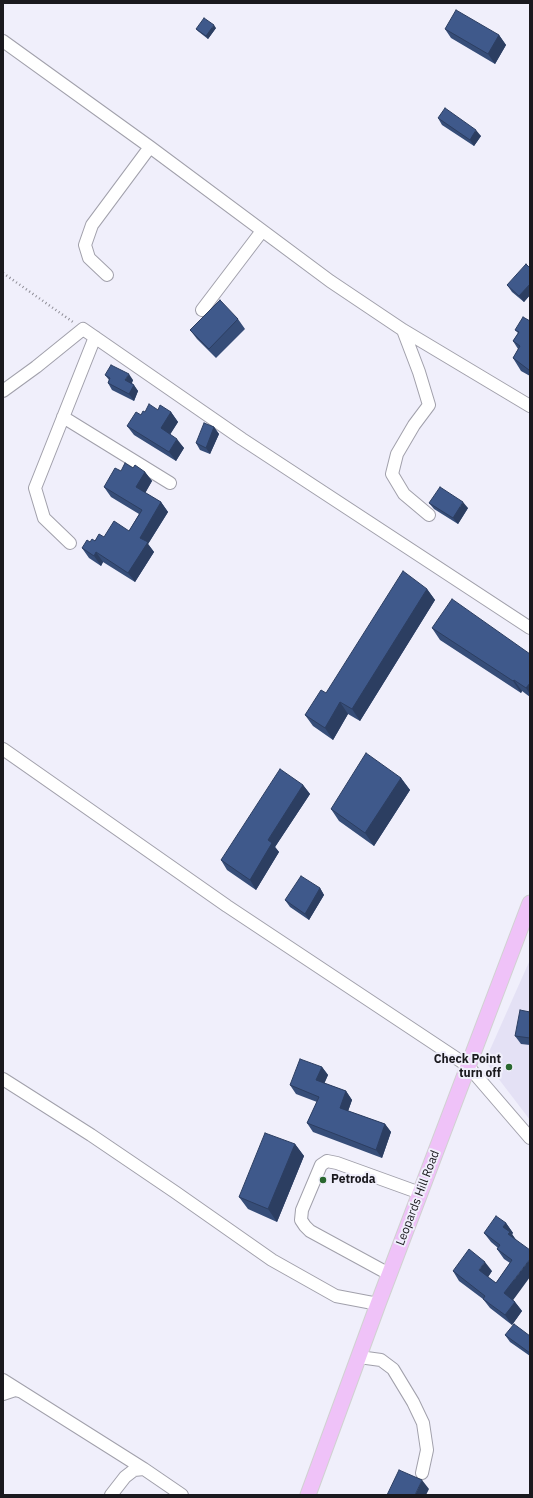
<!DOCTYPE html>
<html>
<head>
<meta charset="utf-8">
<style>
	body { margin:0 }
	#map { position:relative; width:533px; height:1498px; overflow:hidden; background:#f0effb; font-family:"IBM Plex Sans",sans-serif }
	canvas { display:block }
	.frame { position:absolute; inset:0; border:4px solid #1a191e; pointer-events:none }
</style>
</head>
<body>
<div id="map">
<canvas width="533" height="1498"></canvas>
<div class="frame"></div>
</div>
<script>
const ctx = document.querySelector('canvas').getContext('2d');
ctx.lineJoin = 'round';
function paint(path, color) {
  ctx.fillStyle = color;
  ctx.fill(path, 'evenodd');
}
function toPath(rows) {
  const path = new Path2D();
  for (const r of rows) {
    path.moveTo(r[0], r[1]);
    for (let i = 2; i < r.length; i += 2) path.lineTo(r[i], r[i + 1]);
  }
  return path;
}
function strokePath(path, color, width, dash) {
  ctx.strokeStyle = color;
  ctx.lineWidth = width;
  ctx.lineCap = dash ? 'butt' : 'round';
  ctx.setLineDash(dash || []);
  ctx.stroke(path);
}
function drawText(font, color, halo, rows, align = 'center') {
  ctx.font = font + ' "IBM Plex Sans",sans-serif';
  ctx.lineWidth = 4;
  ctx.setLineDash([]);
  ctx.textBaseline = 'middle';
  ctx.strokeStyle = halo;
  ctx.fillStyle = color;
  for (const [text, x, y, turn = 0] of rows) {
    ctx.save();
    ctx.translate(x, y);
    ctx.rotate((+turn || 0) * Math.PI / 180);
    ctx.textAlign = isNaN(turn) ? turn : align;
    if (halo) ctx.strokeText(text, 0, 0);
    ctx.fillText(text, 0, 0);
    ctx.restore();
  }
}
paint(toPath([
	[529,962,530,962,530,1120,485,1061]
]), '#e4e1f5');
const minor = toPath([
	[3,41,150,147,330,281,403,330,530,406],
	[107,275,89,258,85,245,92,225,150,147],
	[202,310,262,231],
	[403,330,419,372,429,405,414,425,397,454,392,474,404,494,429,515],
	[3,391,36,367,83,329,242,439,530,628],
	[63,417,170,483],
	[70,543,44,518,35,488,95,337],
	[3,749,227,906,468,1066,530,1138],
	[3,1079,91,1135,175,1192,272,1260,336,1296,378,1304],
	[389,1274,310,1231,305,1226,301,1220,302,1210,321,1165,327,1161,337,1163,420,1193],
	[359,1357,381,1360,393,1369,413,1402,423,1423,427,1450,422,1473],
	[3,1380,144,1469,182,1495],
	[3,1394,15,1390,19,1391],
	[111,1495,125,1477,134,1470,144,1469]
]);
const major = toPath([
	[308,1495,378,1304,530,903]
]);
strokePath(minor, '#a1a0ab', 14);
strokePath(major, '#d1d1d2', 17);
strokePath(toPath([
	[3,273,73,322]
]), '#8f8e97', 2.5, [1, 3]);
strokePath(minor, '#fff', 12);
strokePath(major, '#efc2f8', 15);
paint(toPath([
	[216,28,208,39,199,32,196,29],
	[445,29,499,35,506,45,495,64,451,38],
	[438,118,481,136,474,146,442,125],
	[530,268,530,295,524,302,512,292,507,285],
	[238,319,245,329,216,358,197,339,190,330],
	[530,321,530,376,521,371,513,358,518,349,513,341,518,333,515,330],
	[105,375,133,380,132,383,138,391,134,401,112,390,108,383,109,380],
	[158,410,171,412,178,422,170,434,184,448,176,461,134,435,127,426,141,415],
	[214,427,219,434,210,454,200,450,196,443],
	[133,468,145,472,152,481,145,493,161,502,168,512,148,544,154,552,135,582,103,562,101,566,89,558,82,548,90,542,104,537,129,531,139,514,111,497,104,487,121,471],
	[429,503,468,508,458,524,434,509],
	[427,589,435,600,360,721,348,714,333,740,313,726,305,715,326,693],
	[432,628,530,654,530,697,522,691,521,693,440,640],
	[401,778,410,790,374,846,339,821,331,809],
	[303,785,310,794,275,847,279,852,256,890,227,870,221,860],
	[320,888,324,895,309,920,290,907,285,900],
	[530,1012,530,1045,521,1044,515,1036],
	[322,1067,328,1075,324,1083,346,1091,352,1100,348,1111,385,1124,391,1132,382,1158,313,1132,307,1123,317,1102,296,1094,290,1085],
	[295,1144,304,1156,277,1222,248,1209,239,1197],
	[506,1223,513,1233,512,1234,515,1239,513,1300,515,1302,522,1311,512,1325,490,1308,483,1299,459,1281,453,1271,492,1271,488,1277,496,1283,510,1263,504,1259,497,1249,498,1248,491,1242,484,1233],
	[505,1335,530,1336,530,1356,510,1342]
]), '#364d78');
paint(toPath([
	[214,25,216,28,208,39,206,36],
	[499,35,506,45,495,64,488,54],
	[476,130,481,136,474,146,470,140],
	[530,284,530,295,524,302,519,296],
	[129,374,133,380,130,387,125,380],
	[134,385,138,391,134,401,129,394],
	[171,412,178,422,168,438,161,428],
	[214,427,219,434,210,454,206,448],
	[177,439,184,448,176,461,169,452],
	[145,472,152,481,143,497,136,487],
	[161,502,168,512,148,544,154,552,135,582,128,573,140,538],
	[463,502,468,508,458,524,453,518],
	[96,552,103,562,101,566,94,556],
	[427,589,435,600,360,721,352,709],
	[514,680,522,691,521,693,513,681],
	[530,683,530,694,526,688],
	[340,702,348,714,333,740,325,728],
	[401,778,410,790,374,846,365,833],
	[303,785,310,794,275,847,279,852,256,890,250,880,268,840],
	[320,888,324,895,309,920,305,914],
	[322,1067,328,1075,322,1089,316,1080],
	[346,1091,352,1100,346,1117,340,1108],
	[385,1124,391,1132,382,1158,376,1150],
	[295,1144,304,1156,277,1222,268,1209],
	[506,1223,513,1233,512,1234,517,1241,515,1243,503,1227],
	[530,1259,530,1277,511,1303,504,1293],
	[485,1262,492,1271,486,1280,479,1270],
	[515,1302,522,1311,512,1325,505,1315],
	[422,1480,429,1489,426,1495,415,1495]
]), '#2c3e61');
const building = toPath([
	[456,10,499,35,488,54,445,29,456,10],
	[204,18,214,25,206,36,196,29,204,18],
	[445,108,476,130,470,140,438,118,445,108],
	[526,264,530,268,530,284,519,296,507,285,526,264],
	[220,300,238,319,209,349,190,330,220,300],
	[523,317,530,321,530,369,529,370,513,358,520,346,513,341,519,332,515,330,523,317],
	[111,365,129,374,125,380,134,385,129,394,108,383,110,378,105,375,111,365],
	[149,404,158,410,160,405,171,412,161,428,177,439,169,452,127,426,136,412,141,415,143,411,145,412,149,404],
	[204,423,214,427,206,448,196,443,204,423],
	[125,463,133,468,135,465,145,472,136,487,161,502,140,538,148,542,128,573,96,552,94,556,82,548,87,540,90,542,92,539,95,541,99,534,104,537,114,521,129,531,142,510,104,487,115,468,121,471,125,463],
	[440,487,463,502,453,518,429,503,440,487],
	[403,571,427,589,352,709,340,702,325,728,305,715,321,690,326,693,403,571],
	[452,599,530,654,530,683,526,688,514,680,513,681,432,628,452,599],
	[366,753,401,778,365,833,331,809,366,753],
	[280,769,303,785,268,840,272,843,250,880,221,860,280,769],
	[301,876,320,888,305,914,285,900,301,876],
	[520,1010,530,1012,530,1038,515,1036,520,1010],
	[300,1059,322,1067,316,1080,346,1091,340,1108,385,1124,376,1150,307,1123,319,1097,290,1085,300,1059],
	[265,1133,295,1144,268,1209,239,1197,265,1133],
	[496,1216,506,1223,503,1227,510,1232,508,1234,530,1250,530,1259,504,1293,515,1302,505,1315,483,1299,485,1296,453,1271,469,1249,485,1262,479,1270,496,1283,512,1260,497,1249,500,1245,484,1233,496,1216],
	[514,1324,530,1336,530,1353,505,1335,514,1324],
	[399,1470,422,1480,415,1495,387,1495,399,1470]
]);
paint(building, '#3f598b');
strokePath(building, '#2c3e61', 1);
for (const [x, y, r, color] of [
	[509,1067,4,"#29672f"],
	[323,1180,4,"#29672f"]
]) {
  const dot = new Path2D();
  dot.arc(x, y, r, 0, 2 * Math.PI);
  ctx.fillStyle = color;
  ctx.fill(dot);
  strokePath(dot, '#f0effb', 1.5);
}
drawText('bold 12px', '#1a191e', '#f0effb', [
	["Check Point",501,1060],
	["turn off",501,1074],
	["Petroda",331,1180,"left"]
], 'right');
drawText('12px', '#1a191e', '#f0effb', [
	["Leopards Hill Road",418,1198,-69]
]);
</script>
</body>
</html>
